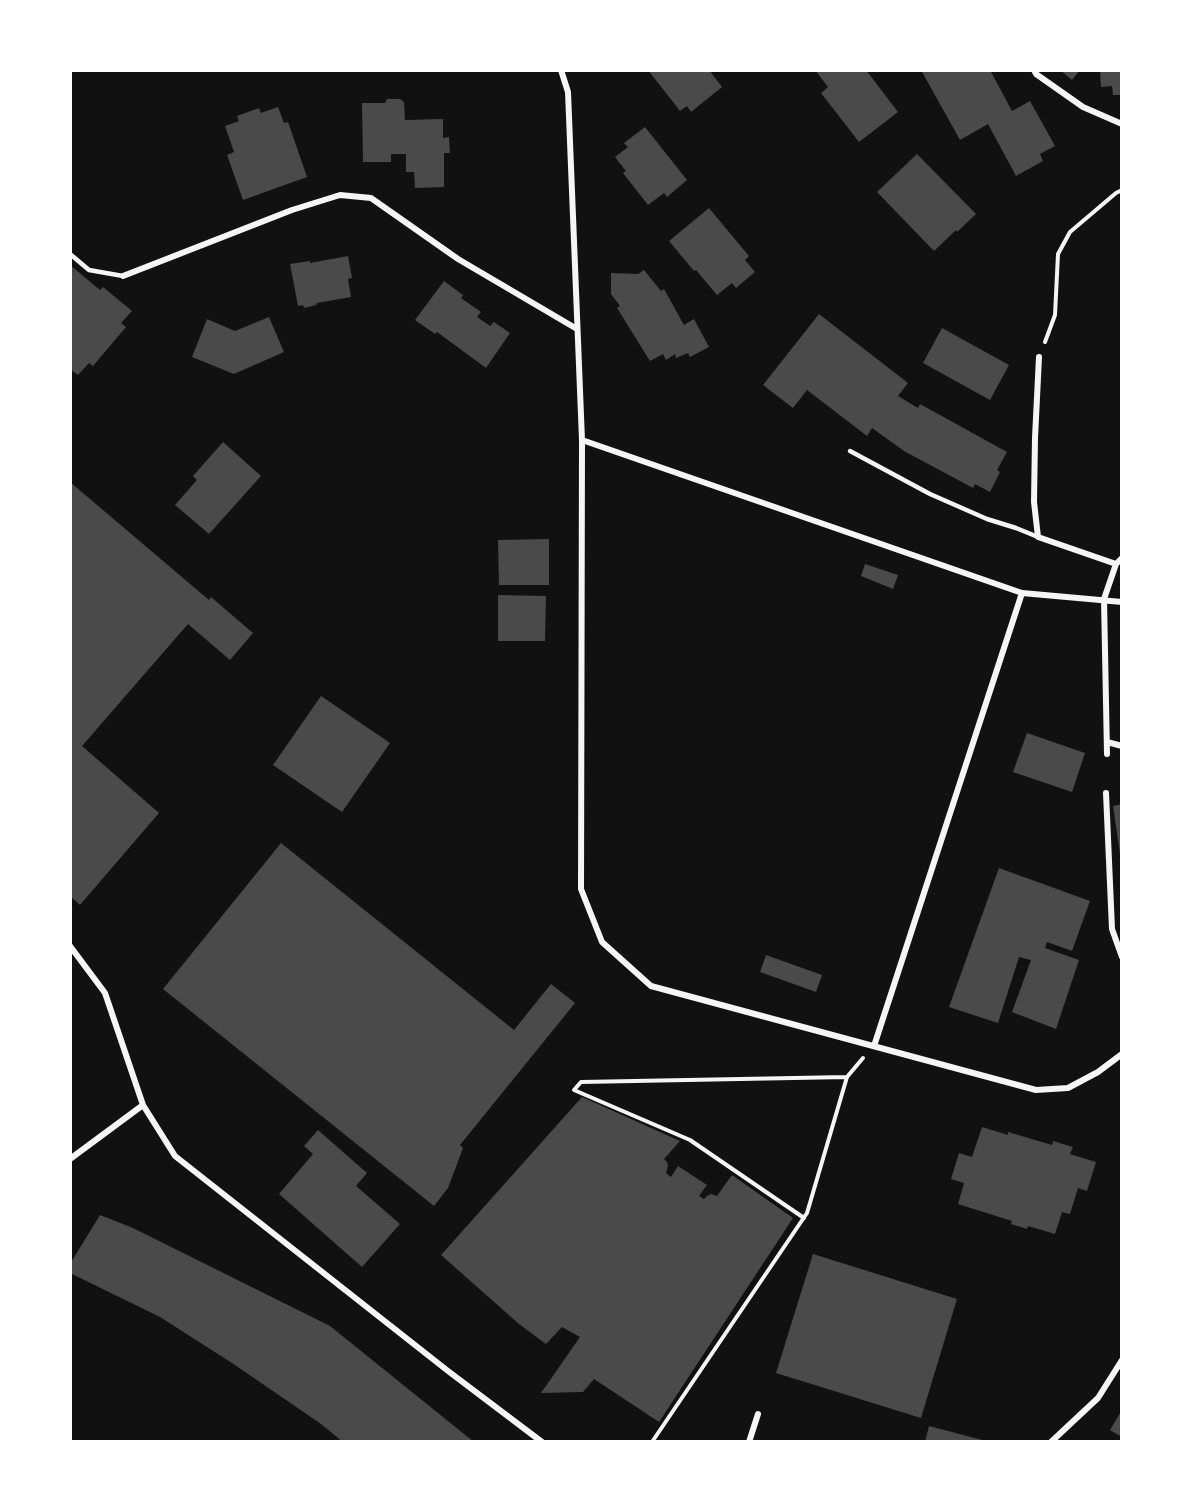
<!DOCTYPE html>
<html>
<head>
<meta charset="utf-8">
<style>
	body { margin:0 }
	#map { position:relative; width:1192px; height:1512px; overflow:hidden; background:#111; font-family:"IBM Plex Serif",serif }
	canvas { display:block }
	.frame { position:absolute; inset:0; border:72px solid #fff; pointer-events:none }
</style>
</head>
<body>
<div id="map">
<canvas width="1192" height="1512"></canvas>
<div class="frame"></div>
</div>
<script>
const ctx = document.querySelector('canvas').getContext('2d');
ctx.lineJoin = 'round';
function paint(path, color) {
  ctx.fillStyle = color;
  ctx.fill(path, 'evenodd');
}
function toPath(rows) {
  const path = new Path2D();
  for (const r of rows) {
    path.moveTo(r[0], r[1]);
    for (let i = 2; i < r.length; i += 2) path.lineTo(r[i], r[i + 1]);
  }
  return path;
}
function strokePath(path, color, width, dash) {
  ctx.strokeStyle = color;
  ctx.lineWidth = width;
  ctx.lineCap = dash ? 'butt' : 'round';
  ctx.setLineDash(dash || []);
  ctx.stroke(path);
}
paint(toPath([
	[648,70,709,70,722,87,691,112,687,106,680,111],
	[815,70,866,70,898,112,859,142,821,93,828,87],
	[921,70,990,70,1012,111,1030,101,1055,146,1040,154,1043,161,1016,176,988,124,960,140],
	[1060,70,1080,70,1072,80],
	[1100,70,1122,70,1122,95,1113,95,1112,86,1101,87],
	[387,99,400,99,404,102,405,120,443,119,443,138,449,137,450,153,444,153,444,187,415,188,414,172,406,172,406,154,391,154,391,162,363,162,362,103,385,103],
	[278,107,284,123,288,122,307,177,243,200,227,155,234,152,225,126,239,121,237,116,259,108,261,113],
	[645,127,687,180,667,197,664,193,648,205,623,173,626,171,615,157,628,147,624,143],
	[917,154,976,214,957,232,956,230,934,251,877,192],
	[709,208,749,256,745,260,755,272,736,288,732,283,717,295,696,270,694,271,669,241],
	[348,256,352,278,348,279,351,297,317,303,316,305,304,308,303,305,298,306,290,264,310,261,310,263],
	[70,265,100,290,103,287,132,311,121,323,126,327,93,366,89,363,78,375,70,369],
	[644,270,661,291,664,289,684,325,694,319,709,347,690,357,688,353,676,358,675,354,666,360,663,354,650,361,617,308,620,306,611,294,611,273,638,274],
	[444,281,463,295,461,298,481,312,477,317,490,326,494,322,510,333,486,368,437,332,435,334,415,320],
	[819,314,908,383,898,396,918,408,920,404,1007,452,997,470,1000,472,990,492,975,484,973,488,904,451,872,428,867,436,807,390,793,408,763,385],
	[269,317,284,352,234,374,192,357,207,319,235,331],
	[942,328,1009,365,990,400,923,363],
	[223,442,261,476,209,534,175,505,197,480,193,476],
	[70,482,209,600,211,597,253,633,230,660,188,624,82,746,159,813,80,905,70,896],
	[549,539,549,585,499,585,498,540],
	[865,564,898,575,893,589,861,576],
	[498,595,546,596,545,641,498,641],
	[321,696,390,743,342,812,273,765],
	[1027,733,1085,753,1072,792,1013,772],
	[1122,804,1122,854,1120,854,1113,806],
	[281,843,514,1030,551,984,575,1003,460,1145,463,1148,448,1188,434,1206,163,989],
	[999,868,1090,901,1072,951,1047,942,1045,948,1079,960,1056,1029,1012,1012,1031,960,1019,957,998,1023,949,1007],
	[766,955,822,975,816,992,760,972],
	[582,1097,680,1141,664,1159,667,1162,668,1166,666,1173,671,1177,678,1166,707,1185,699,1196,704,1199,707,1196,711,1194,717,1196,732,1175,793,1218,659,1422,594,1379,583,1392,541,1393,580,1337,562,1327,546,1344,519,1324,441,1255],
	[982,1127,1008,1135,1008,1132,1052,1145,1053,1141,1073,1147,1070,1154,1096,1162,1087,1191,1078,1188,1070,1214,1062,1212,1055,1234,1028,1226,1027,1229,1011,1224,1012,1221,958,1204,964,1183,951,1179,959,1153,972,1157],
	[318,1130,367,1173,356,1186,400,1224,362,1267,279,1194,313,1154,304,1146],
	[100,1215,133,1228,330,1326,474,1442,343,1442,321,1424,232,1363,160,1317,70,1273,70,1264],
	[813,1254,957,1299,921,1418,776,1373],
	[1122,1410,1122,1437,1110,1430],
	[929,1426,986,1441,986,1442,925,1442]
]), '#4a4a4a');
strokePath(toPath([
	[1045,342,1055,315,1058,254,1070,232,1116,193,1122,190],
	[804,1218,690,1140,574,1090,581,1082,847,1077,863,1058],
	[652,1442,807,1213,847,1077]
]), '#f5f5f5', 4);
strokePath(toPath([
	[70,254,89,270,123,276],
	[850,451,930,494,987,519,1016,528,1038,537]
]), '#f5f5f5', 4.5);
strokePath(toPath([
	[561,70,568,92,582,440,581,889,602,942,651,986,1036,1090,1068,1088,1098,1072,1122,1054],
	[1034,70,1036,74,1083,107,1122,124],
	[123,276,292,210,340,195,371,198,458,259,577,329],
	[1039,357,1035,438,1034,502,1038,537,1116,564],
	[582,440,1022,593],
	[1107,742,1122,746],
	[1107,754,1104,599,1116,564,1122,558],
	[1106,793,1112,929,1122,957],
	[70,946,105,993,143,1105,175,1156,448,1371,542,1442],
	[874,1046,1022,593,1122,602],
	[70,1159,143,1105],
	[749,1442,758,1414],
	[1051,1442,1098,1398,1122,1360]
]), '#f5f5f5', 6);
</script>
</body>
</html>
